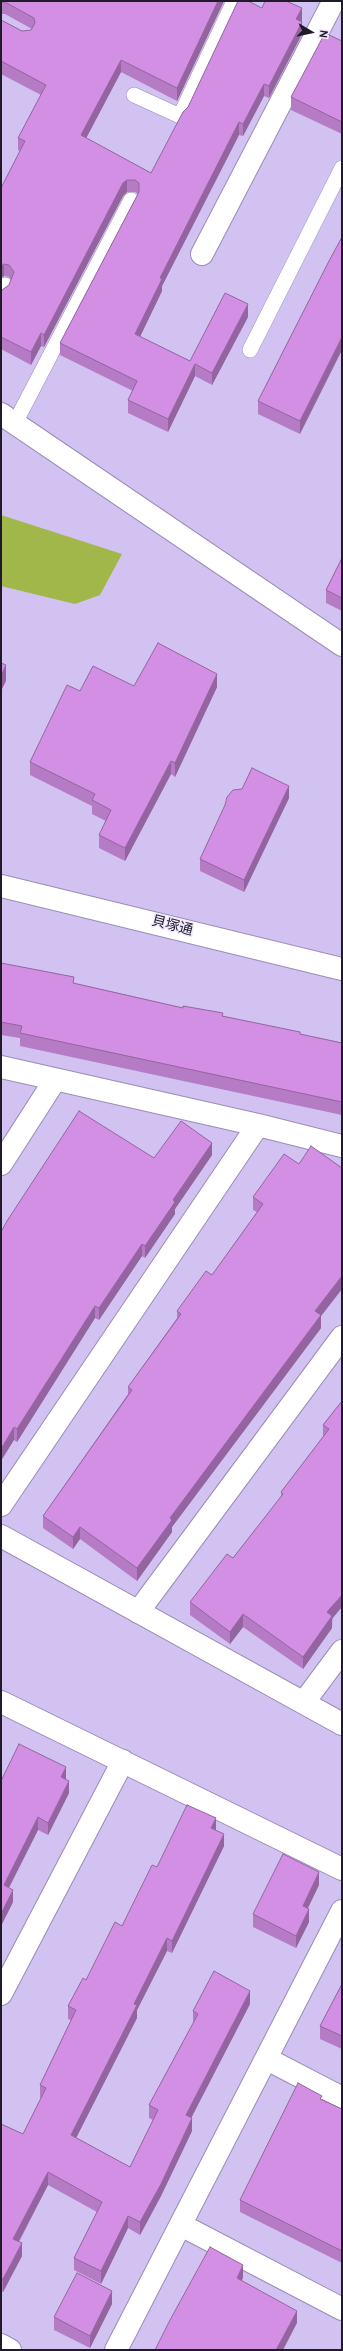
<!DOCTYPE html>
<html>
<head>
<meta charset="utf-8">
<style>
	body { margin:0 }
	#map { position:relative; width:343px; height:2351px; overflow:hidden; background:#d1c2f1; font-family:Overpass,sans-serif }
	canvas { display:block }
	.frame { position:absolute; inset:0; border:2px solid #201a2b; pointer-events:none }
	.north { position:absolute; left:291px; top:12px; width:40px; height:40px; -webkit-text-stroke:3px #eee8fb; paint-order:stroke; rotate:99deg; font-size:11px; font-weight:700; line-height:16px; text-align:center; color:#201a2b }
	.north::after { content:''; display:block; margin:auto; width:14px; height:18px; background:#201a2b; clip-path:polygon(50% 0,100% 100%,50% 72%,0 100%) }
</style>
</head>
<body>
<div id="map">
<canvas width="343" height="2351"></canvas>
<div class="frame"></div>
<div class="north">N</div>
</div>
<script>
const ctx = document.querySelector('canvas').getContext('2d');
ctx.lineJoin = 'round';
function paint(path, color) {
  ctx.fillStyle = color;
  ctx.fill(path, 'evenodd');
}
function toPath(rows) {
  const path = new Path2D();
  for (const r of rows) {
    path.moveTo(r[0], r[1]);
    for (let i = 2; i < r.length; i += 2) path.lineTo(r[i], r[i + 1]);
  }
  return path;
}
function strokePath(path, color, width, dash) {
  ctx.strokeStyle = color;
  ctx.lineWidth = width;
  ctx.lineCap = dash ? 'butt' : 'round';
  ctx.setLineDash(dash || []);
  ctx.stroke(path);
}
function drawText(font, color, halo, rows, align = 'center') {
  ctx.font = font + ' Overpass,"Noto Sans JP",sans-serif';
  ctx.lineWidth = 3;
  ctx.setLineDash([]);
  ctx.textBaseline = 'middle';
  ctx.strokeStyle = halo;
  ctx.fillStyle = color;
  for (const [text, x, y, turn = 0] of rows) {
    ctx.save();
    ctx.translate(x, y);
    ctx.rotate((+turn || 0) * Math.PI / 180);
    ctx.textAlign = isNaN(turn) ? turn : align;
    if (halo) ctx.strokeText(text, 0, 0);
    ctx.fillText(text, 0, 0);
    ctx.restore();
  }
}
paint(toPath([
	[1,515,122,554,100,595,75,604,1,586]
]), '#a1b74a');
const lane = toPath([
	[134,95,180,116,234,1],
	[1,293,5,285],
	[250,350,342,168],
	[15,423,131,200]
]);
const street = toPath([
	[202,254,331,6],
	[1,414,342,645],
	[1,1067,258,1125,342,1146],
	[1,1164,55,1080],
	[1,1505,258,1125],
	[1,1536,342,1724],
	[138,1612,342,1337],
	[1,1702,342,1869],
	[304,1702,342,1651],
	[1,1994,123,1761],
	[267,2059,342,2098],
	[181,2225,342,2309],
	[1,2345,10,2350],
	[116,2350,342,1911]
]);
const secondary = toPath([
	[1,886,342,969]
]);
strokePath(lane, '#9a8cb8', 16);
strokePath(street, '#9a8cb8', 24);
strokePath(secondary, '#9a8cb8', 24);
strokePath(lane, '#fff', 15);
strokePath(street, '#fff', 22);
strokePath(secondary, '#fff', 22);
paint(toPath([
	[1,1,224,1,177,101,121,72,86,138,151,173,188,107,262,8,302,21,302,34,269,98,264,96,243,136,239,135,162,286,162,291,140,337,190,361,248,317,212,385,195,376,168,432,128,413,128,400,133,391,60,355,60,343,138,194,135,192,127,192,123,196,44,347,41,346,31,365,1,349,1,289,2,290,9,285,11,280,9,277,4,276,1,278,20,151,18,150,18,138,41,95,1,74,1,20,22,31,31,30,32,29,5,14,1,14],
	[342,41,342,134,291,110,291,97],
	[342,237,300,434,258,414,258,401],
	[342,558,342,611,326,603,326,590],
	[134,686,217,687,175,777,171,774,125,861,99,848,99,835,106,821,92,814,92,806,30,775,30,762,80,691],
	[289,798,244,892,200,871,200,859],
	[1,963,74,983,183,1008,223,1016,300,1034,342,1043,342,1115,20,1046,20,1038,1,1035],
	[212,1155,175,1209,175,1214,145,1258,142,1256,99,1320,95,1318,17,1442,14,1440,1,1232,154,1158],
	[299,1164,342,1168,342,1289,321,1316,321,1328,172,1527,172,1532,137,1581,80,1539,73,1549,43,1528,43,1516,128,1394,128,1387,177,1318,177,1311,212,1275,257,1212,253,1210,253,1197],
	[342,1401,332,1628,303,1669,243,1627,230,1644,190,1615,190,1602,233,1558,281,1497,281,1492,323,1437,323,1425],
	[66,1780,69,1793,48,1835,38,1830,9,1888,13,1902,1,1926,1,1781],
	[216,1830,224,1846,172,1953,167,1951,137,2010,137,2018,76,2138,130,2167,153,2120,149,2118,149,2105,193,2024,193,2011,250,2004,191,2118,192,2131,161,2196,140,2235,128,2228,101,2284,74,2270,74,2258,97,2212,48,2185,19,2242,22,2256,3,2292,1,2291,1,2124,23,2134,41,2098,40,2097,40,2085,71,2020,68,2019,68,2006,122,1926,157,1867],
	[319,1885,308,1908,309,1922,296,1948,253,1927,253,1914],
	[342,1984,342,2049,320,2039,320,2026],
	[322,2099,342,2109,342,2263,240,2212,240,2200],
	[112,2304,90,2348,54,2330,54,2317]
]), '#b57bc4');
paint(toPath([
	[218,1,224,1,177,101,177,88],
	[302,8,302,21,296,32,296,19],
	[302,22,302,34,269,98,269,86],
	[121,60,121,72,81,148,81,135],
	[264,84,264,96,243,136,243,124],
	[239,122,239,135,162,286,162,291,135,347,135,334,160,278],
	[127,180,127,192,123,196,44,347,44,335,123,183],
	[4,264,4,276,1,278,1,266],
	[248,304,248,317,212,385,212,373],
	[41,333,41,346,31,365,31,352],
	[342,337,342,350,300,434,300,421],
	[195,364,195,376,168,432,168,419],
	[6,665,6,681,1,691,1,676],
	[217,674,217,687,175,777,175,763],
	[171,761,171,774,125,861,125,848],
	[289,786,289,798,244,892,244,880],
	[212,1143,212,1155,175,1209,175,1214,145,1258,145,1246,173,1200],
	[142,1244,142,1256,99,1320,99,1308],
	[342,1276,342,1289,321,1316,321,1328,172,1527,172,1532,137,1581,137,1568,170,1518,315,1311],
	[95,1306,95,1318,17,1442,17,1429],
	[14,1427,14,1440,1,1461,1,1449],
	[80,1527,80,1539,73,1549,73,1537],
	[342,1595,342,1607,332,1619,332,1628,303,1669,303,1657,327,1612],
	[243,1614,243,1627,230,1644,230,1632],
	[66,1767,66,1780,61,1777],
	[69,1781,69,1793,48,1835,48,1823],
	[38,1817,38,1830,4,1897,4,1885],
	[216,1818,216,1831,211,1828],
	[224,1834,224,1846,172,1953,172,1941],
	[319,1872,319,1885,303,1918,303,1906],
	[13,1890,13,1902,1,1926,1,1914],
	[309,1909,309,1922,296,1948,296,1936],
	[167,1938,167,1951,137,2010,137,2018,71,2148,71,2135,134,2004],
	[250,1991,250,2004,186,2128,186,2115],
	[192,2118,192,2131,161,2196,140,2235,140,2222],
	[48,2172,48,2185,13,2252,13,2239],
	[128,2216,128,2228,101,2284,101,2271],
	[22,2243,22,2256,3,2292,3,2279],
	[243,2265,243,2278,237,2290,237,2278],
	[112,2291,112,2304,90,2348,90,2336],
	[297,2311,297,2323,283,2350,276,2350]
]), '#9464a0');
const building = toPath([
	[1,1,218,1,177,88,121,60,81,135,151,173,183,112,188,107,238,1,248,1,262,8,265,1,286,1,302,8,296,19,302,22,269,86,264,84,243,124,239,122,160,278,162,279,135,334,190,361,225,293,248,304,212,373,195,364,168,419,128,400,137,381,60,343,139,192,139,183,135,180,127,180,123,183,44,335,41,333,31,352,1,337,1,289,2,290,9,285,14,272,9,265,4,264,1,266,1,188,25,141,18,138,46,85,1,61,1,20,22,31,31,30,35,23,34,18,5,2,1,2,1,1],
	[325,33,342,41,342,122,291,97,325,33],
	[342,237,342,337,300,421,258,401,329,261,342,237],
	[342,558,342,598,326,590,342,558],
	[158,643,217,674,175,763,171,761,125,848,99,835,111,810,92,800,95,794,30,762,67,685,80,691,93,666,134,686,158,643],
	[1,663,6,665,1,676,1,663],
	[252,768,289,786,244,880,200,859,225,805,227,797,233,790,242,789,252,768],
	[1,963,74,977,73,983,183,1008,183,1006,223,1013,222,1016,300,1032,300,1034,342,1043,342,1102,20,1033,22,1026,1,1022,1,963],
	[79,1111,154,1158,181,1121,212,1143,173,1200,175,1202,145,1246,142,1244,99,1308,95,1306,17,1429,14,1427,1,1449,1,1232,7,1221,79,1111],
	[311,1146,342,1168,342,1276,315,1311,321,1315,170,1518,172,1520,137,1568,80,1527,73,1537,43,1516,132,1390,128,1387,181,1314,177,1311,206,1271,212,1275,263,1204,253,1197,284,1154,299,1164,311,1146],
	[342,1401,342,1595,327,1612,332,1616,303,1657,243,1614,230,1632,190,1602,227,1554,233,1558,283,1494,281,1492,329,1429,323,1425,342,1401],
	[19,1744,66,1767,61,1777,69,1781,48,1823,38,1817,4,1885,13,1890,1,1914,1,1781,19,1744],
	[187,1805,216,1818,211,1828,224,1834,172,1941,167,1938,134,2004,137,2005,71,2135,130,2167,158,2110,149,2105,198,2014,193,2011,214,1971,250,1991,186,2115,192,2118,161,2184,140,2222,128,2216,101,2271,74,2258,102,2202,48,2172,13,2239,22,2243,3,2279,1,2278,1,2124,23,2134,46,2088,40,2085,76,2010,68,2006,83,1978,86,1980,115,1922,122,1926,152,1865,157,1867,187,1805],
	[283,1854,319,1872,303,1906,309,1909,296,1936,253,1914,283,1854],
	[342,1984,342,2036,320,2026,342,1984],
	[298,2083,322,2096,320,2099,342,2109,342,2251,240,2200,298,2083],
	[210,2247,243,2265,237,2278,297,2311,276,2350,155,2350,170,2320,210,2247],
	[77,2273,112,2291,90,2336,54,2317,77,2273]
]);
paint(building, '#d38fe4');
strokePath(building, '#9464a0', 1);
drawText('14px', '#201a2b', '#eee8fb', [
	["貝塚通",172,927,14]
]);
</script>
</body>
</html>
